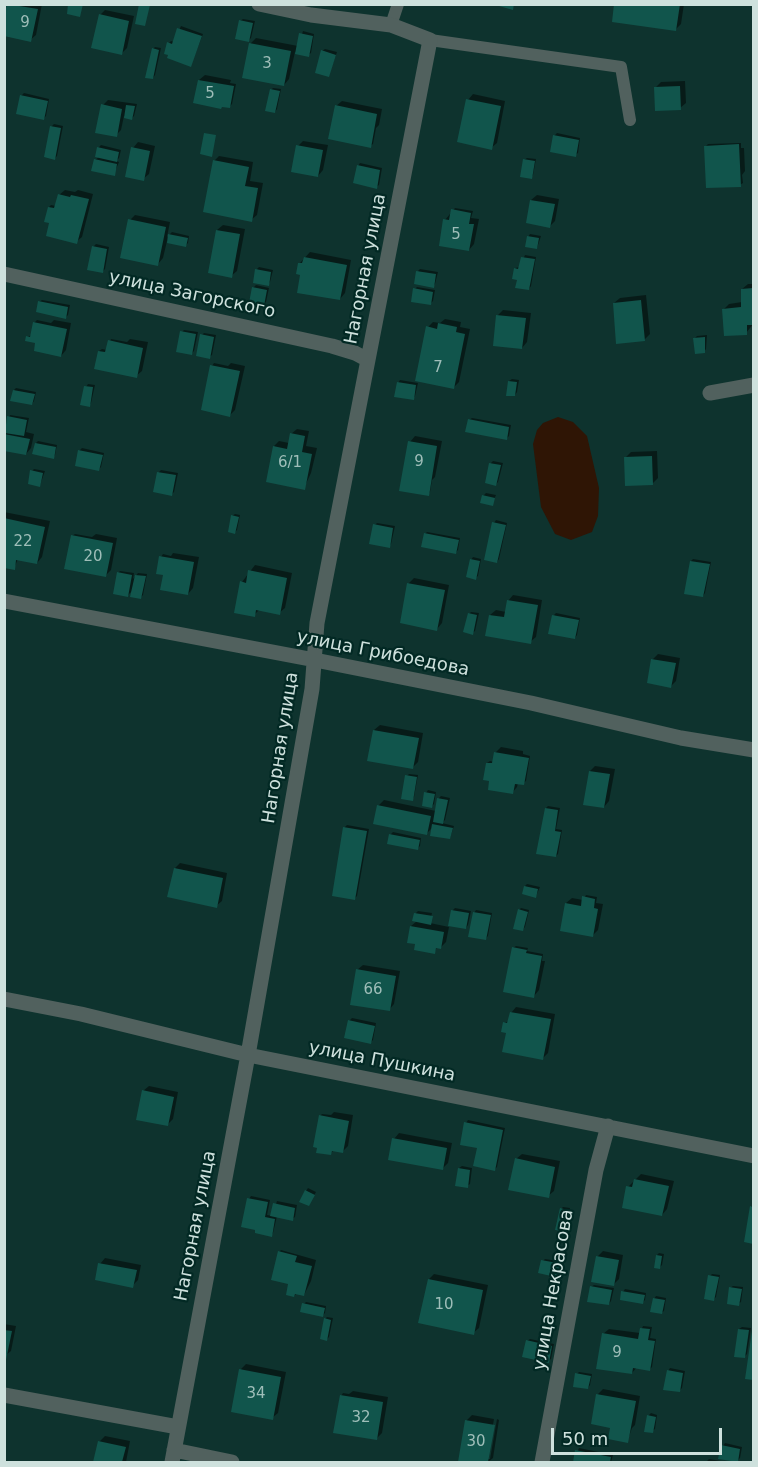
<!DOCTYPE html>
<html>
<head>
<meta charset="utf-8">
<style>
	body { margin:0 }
	#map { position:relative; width:758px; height:1467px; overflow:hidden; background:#0e332e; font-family:"DejaVu Sans",sans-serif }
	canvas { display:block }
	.frame { position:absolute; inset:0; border:6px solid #cee1dd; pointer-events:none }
	.scale { position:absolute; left:551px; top:1428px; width:171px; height:27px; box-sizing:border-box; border:3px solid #cee1dd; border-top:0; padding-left:8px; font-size:18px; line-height:21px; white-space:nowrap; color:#cee1dd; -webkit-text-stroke:4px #022924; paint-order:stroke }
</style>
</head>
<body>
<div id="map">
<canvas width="758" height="1467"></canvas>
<div class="frame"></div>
<div class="scale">50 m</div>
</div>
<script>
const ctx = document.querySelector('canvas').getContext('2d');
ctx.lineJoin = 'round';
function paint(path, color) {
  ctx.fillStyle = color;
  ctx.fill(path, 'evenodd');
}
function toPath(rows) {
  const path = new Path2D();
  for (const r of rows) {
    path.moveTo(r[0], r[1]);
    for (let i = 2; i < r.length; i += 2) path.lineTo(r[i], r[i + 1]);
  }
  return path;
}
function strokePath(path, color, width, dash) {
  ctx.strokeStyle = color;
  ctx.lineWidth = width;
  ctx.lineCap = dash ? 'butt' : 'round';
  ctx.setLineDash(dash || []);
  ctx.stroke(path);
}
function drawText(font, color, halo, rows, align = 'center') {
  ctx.font = font + ' "DejaVu Sans",sans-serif';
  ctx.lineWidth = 4.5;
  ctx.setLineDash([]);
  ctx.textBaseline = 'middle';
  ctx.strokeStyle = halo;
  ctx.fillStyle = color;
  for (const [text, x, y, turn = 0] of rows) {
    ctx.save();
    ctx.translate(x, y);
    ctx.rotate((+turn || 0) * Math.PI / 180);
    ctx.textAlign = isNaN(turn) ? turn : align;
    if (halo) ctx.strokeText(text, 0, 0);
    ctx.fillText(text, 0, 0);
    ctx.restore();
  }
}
paint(toPath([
	[558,417,573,422,587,436,599,488,598,516,592,532,571,540,555,534,541,507,533,444,537,430,543,423]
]), '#2f1505');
paint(toPath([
	[9,4,42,4,36,35,30,40],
	[616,4,684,4,681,24,676,29],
	[105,10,134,16,127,48,122,53,100,15],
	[243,19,255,21,251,38,249,40,240,21],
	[181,26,203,34,191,65,169,43,171,41,174,42],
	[303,31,314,34,311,53,308,55,295,52,289,79,284,85,244,77,251,43,256,38,298,46],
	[155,47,161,48,155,75,153,78,153,49],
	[325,49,337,52,329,75,322,51],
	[205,75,231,80,230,83,236,84,232,104,229,107,199,80],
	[685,81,686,103,680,108,656,87,661,82],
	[273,88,281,89,277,109,275,112,271,90],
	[24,93,49,99,46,116,44,118,21,96],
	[473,94,505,101,497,143,491,148,468,100],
	[108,100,137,104,134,116,132,118,124,116,121,130,116,135,103,105],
	[342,101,382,109,379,125,376,128,373,144,370,146,336,106],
	[54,124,63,126,57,156,55,158,51,127],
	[557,133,580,138,578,153,575,155,554,136],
	[303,141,328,145,323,170,318,176,298,146],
	[138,142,155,146,149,174,143,179,133,148],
	[741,143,741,148,744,148,745,171,742,175,743,183,740,185,705,147,708,144],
	[101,145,121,150,119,158,116,161,119,162,114,174,95,160,99,157,98,148],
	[219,156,253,162,250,181,263,183,257,215,251,220,214,161],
	[527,158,536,159,533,175,531,177,524,160],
	[360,163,382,168,379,185,376,187,358,166],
	[65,190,75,192,78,190,93,194,82,237,76,242,49,207,51,205,56,206,59,195],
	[537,195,559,199,555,221,550,226,531,200],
	[455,208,473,211,471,218,479,219,474,244,469,250,445,220],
	[135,215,170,222,167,237,172,232,189,236,188,243,186,245,167,241,163,258,158,264,130,220],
	[223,225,245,229,237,271,231,276,217,230],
	[530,234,541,236,537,248,528,237],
	[96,244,109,247,105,269,102,272,93,247],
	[310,252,351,260,345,293,340,299,302,274,300,263],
	[525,255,536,257,531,286,529,289,515,268,520,267],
	[259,267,273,270,270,282,268,284,257,269],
	[420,269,438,272,435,284,433,286,418,271],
	[748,284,754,284,754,323,746,333,723,310,729,304,742,302,742,289],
	[256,285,269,288,266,302,264,304,253,288],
	[417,287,435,290,433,301,430,304,415,289],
	[646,295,650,334,644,340,614,303,620,298],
	[42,300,70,305,68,315,66,317,39,302],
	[503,310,531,313,527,342,522,348,497,316],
	[445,319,461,322,460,327,470,329,459,382,454,387,428,327,433,322,440,323],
	[37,320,51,323,54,320,71,323,66,350,61,356,27,337,32,335,34,323],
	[184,330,198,332,194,351,192,353,182,332],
	[204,333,216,335,212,355,209,357,202,335],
	[707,335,706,349,704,352,694,339,697,336],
	[111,339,127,342,130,339,148,342,142,371,136,376,99,351,102,349,107,350],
	[214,363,228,366,231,363,245,366,235,410,230,415,212,366],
	[512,379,519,380,517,392,515,395,509,381],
	[400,380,418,383,415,396,413,399,398,383],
	[88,384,95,385,91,403,89,406,86,387],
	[16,388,36,392,34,401,32,404,14,390],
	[10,415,29,418,26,432,34,434,31,448,26,454,4,449,4,428],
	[472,418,511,425,509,436,506,439,469,420],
	[297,429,309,431,306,446,317,448,311,473,304,488,274,446,279,441,289,443,291,434],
	[415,436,442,441,435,477,432,480,430,492,428,494,410,442],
	[38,441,57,445,55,455,53,457,36,443],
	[82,448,104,453,101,467,99,469,79,451],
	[657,451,658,478,653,483,625,458,631,452],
	[493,461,503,463,498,482,496,484,491,463],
	[34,469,45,471,40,485,32,471],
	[161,470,178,473,174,492,172,494,155,491,159,472],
	[486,493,496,495,492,504,483,496],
	[4,512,50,521,42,557,37,563,18,559,14,568,4,566],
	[235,514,240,515,237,530,235,532,232,516],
	[496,520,507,523,499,559,497,562,494,523],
	[377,523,395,526,391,544,389,546,375,525],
	[427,532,460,538,458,550,455,553,425,534],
	[75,534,92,537,96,534,117,538,111,570,106,575,72,536],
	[173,553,199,557,193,588,188,594,166,571,161,557,163,554,171,556],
	[473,557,481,559,478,576,475,578,471,560],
	[693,559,711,562,705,593,703,596,691,561],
	[255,565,292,573,285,608,279,613,260,609,254,615,242,582],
	[120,571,134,573,133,579,138,573,147,574,143,595,141,597,133,590,128,595,118,573],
	[414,578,449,585,442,623,437,629,408,584],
	[513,595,542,600,536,637,530,642,490,615,496,610,506,612,508,601],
	[471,612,479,613,475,631,472,633,469,614],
	[556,613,580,618,577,635,575,638,554,615],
	[658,654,680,658,676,681,671,686,652,660],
	[380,725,423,733,418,762,412,768,374,730],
	[501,747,523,751,523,754,530,756,526,781,523,783,518,783,517,787,512,793,491,779,487,763,490,761,494,762,495,753],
	[595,766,615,769,609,801,604,807,590,771],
	[409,774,418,775,414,797,412,799,407,776],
	[428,790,436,792,434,804,432,806,426,793],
	[441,796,450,798,445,820,442,823,454,826,450,838,433,827,427,833,378,806,384,800,436,811,439,798],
	[548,806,560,808,556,829,562,830,558,854,556,856,546,808],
	[347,825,369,829,357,896,355,898,345,827],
	[393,832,421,838,420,846,417,849,390,835],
	[180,863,227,873,222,901,216,906,175,868],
	[527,884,540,887,536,896,525,886],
	[586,895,597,897,596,903,603,904,598,930,593,935,566,903,572,898,583,900],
	[455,908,471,911,468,925,466,928,450,925,453,910],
	[521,908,529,910,525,927,523,929,519,910],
	[476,910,492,913,488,936,486,938,474,913],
	[418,911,432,913,430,923,449,927,446,942,441,947,437,947,434,953,416,945,411,926,417,921,416,913],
	[516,946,528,948,527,951,543,954,542,961,545,961,539,990,534,996,513,948],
	[363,965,400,971,394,1004,389,1010,357,970],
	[516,1007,555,1014,548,1053,543,1058,507,1032,504,1023,509,1021,511,1013],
	[352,1018,376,1023,373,1040,371,1042,349,1021],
	[149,1086,178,1092,173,1119,168,1124,143,1091],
	[334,1112,353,1115,348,1146,343,1151,333,1151,331,1153,320,1116,322,1114,331,1115],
	[468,1120,505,1128,497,1167,495,1169,479,1147,466,1123],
	[399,1133,452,1143,448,1163,443,1168,394,1139],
	[522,1154,560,1161,554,1191,548,1196,516,1159],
	[462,1166,472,1168,470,1184,467,1186,459,1168],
	[641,1174,674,1181,667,1209,662,1215,628,1187],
	[308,1188,316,1192,309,1205,306,1191],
	[251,1196,270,1200,267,1215,272,1216,277,1201,297,1205,295,1217,292,1219,277,1216,273,1233,271,1235,249,1199],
	[754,1204,754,1242,745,1241,751,1207],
	[563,1207,570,1208,566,1227,563,1230,561,1209],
	[281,1250,316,1260,311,1281,304,1295,297,1293,294,1296,279,1252],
	[603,1251,623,1255,619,1279,614,1284,597,1257],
	[659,1253,664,1254,662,1265,660,1267,657,1255],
	[105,1258,141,1265,138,1280,132,1286,100,1264],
	[545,1259,564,1262,559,1276,543,1261],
	[434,1274,488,1285,479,1328,473,1333,429,1279],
	[712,1274,720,1275,716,1297,714,1299,710,1276],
	[594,1285,614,1288,611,1301,609,1304,591,1287],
	[733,1286,743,1287,741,1302,738,1304,730,1288],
	[625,1289,646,1293,645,1300,642,1303,623,1292],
	[656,1296,666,1298,664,1311,661,1313,654,1299],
	[306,1302,326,1306,325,1313,323,1315,304,1304],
	[327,1317,333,1318,329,1337,327,1339,325,1319],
	[4,1324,16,1326,11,1351,5,1356],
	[643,1326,652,1327,650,1338,656,1339,652,1367,650,1369,637,1367,632,1373,603,1334,609,1329,640,1333],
	[742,1327,751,1328,747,1354,744,1357,739,1329],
	[754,1332,754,1379,747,1378],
	[530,1339,554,1344,551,1359,548,1361,527,1341],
	[246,1364,286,1372,278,1413,272,1418,241,1369],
	[670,1368,685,1371,682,1388,679,1391,668,1371],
	[579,1372,592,1374,590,1385,588,1388,577,1374],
	[603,1389,640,1396,635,1425,632,1428,627,1442,612,1427,598,1394],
	[353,1391,388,1397,382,1433,376,1439,341,1396,343,1393,349,1394],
	[651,1413,657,1415,655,1429,652,1431,648,1416],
	[472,1415,494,1419,487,1459,490,1459,497,1419,499,1420,493,1458,488,1462,459,1462,467,1420],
	[105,1436,130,1441,126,1462,95,1462,99,1442],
	[725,1443,742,1447,740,1458,737,1461,723,1446],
	[579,1448,613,1455,611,1462,573,1462],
	[709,1459,727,1462,706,1462]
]), '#0007');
paint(toPath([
	[7,4,38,9,31,42,4,36,4,16],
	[68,4,83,4,80,17,67,14],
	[139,4,150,5,145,26,135,24],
	[492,4,514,4,513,10],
	[614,4,680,4,676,31,612,22],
	[99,14,129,21,122,55,91,48],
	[239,20,253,23,249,42,235,39],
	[177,28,202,36,191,67,167,58,168,55,164,54,167,42,172,44],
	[299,33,313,36,309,57,295,54],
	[249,43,291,51,284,86,242,78],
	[152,48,159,50,153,79,145,78],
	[321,50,336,55,329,77,315,73],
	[198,80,234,86,230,108,222,107,221,109,193,103],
	[680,86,681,110,655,111,654,87],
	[270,89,280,91,275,113,265,111],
	[20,95,48,101,44,120,16,114],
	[466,99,501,106,492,150,457,142],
	[101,104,122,109,117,137,95,133],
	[126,105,135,106,132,120,124,118],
	[335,105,377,114,371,148,328,139],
	[50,126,61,128,55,160,44,157],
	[204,133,216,135,212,157,200,154],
	[553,135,579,140,576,157,550,152],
	[739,144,741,187,706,188,704,146],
	[296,145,323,150,318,177,291,172],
	[97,147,119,152,117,162,95,157],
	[131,147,150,151,144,181,125,177],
	[94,159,117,164,115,176,91,171],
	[523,159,535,161,532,179,520,177],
	[213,160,249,167,245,186,258,188,252,222,203,212],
	[357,165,380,170,377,189,353,183],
	[58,194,70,197,71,195,89,199,77,244,46,236,49,223,44,222,48,207,54,208],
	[530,200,555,204,550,228,526,223],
	[451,209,471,213,469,224,474,224,469,251,439,246,443,219,449,220],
	[128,219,166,227,158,266,120,258],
	[216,230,240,234,232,278,208,273],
	[168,234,188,238,186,247,167,243],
	[527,236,539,238,537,249,525,247],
	[92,246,107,249,103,273,87,270],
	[304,257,347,265,340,300,297,293,300,275,296,274,298,263,302,263],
	[521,257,535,259,529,290,515,288,517,280,512,279,514,268,518,269],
	[255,269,271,272,269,286,253,283],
	[416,271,436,274,434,288,414,284],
	[252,287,267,290,264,306,249,303],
	[413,288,433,292,431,305,411,302],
	[753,288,753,325,747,325,747,335,724,336,722,309,741,307,741,289],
	[641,300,645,341,616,344,613,303],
	[38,301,68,307,66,319,36,312],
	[496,315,526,318,522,349,493,346],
	[33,322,67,329,61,357,34,351,35,343,25,341,26,336,30,337],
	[438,323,457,327,456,332,465,334,454,389,415,381,426,326,437,329],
	[180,331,196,334,192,355,176,352],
	[200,334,214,337,210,359,196,356],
	[705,337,705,353,695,354,693,338],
	[108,340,143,348,137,378,94,369,98,351,105,352],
	[210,365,240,371,230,417,201,410],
	[508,381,517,382,515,396,506,396],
	[397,382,416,385,414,400,394,397],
	[84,386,93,387,90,407,80,405],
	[13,390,35,394,32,405,10,401],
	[7,416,27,420,24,436,5,433],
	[468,419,509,427,507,440,465,432],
	[290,433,305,436,302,452,312,454,305,490,266,482,273,446,287,449],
	[4,434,30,439,26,455,4,451],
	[408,441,437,446,429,496,399,491],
	[35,443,56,447,54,459,32,454],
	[78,450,103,455,99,471,75,466],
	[652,456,653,485,625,486,624,457],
	[489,463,501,465,496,486,485,483],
	[30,470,43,473,40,487,28,484],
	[157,472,176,475,172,496,153,492],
	[482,495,495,498,493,506,480,503],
	[231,515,239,517,235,534,228,532],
	[4,518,45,527,37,564,16,560,15,570,4,568],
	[492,522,506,525,497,563,484,560],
	[373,524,393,528,390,548,369,544],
	[424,533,459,540,456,554,421,547],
	[71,535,113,543,106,577,64,569],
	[159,556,194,562,188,595,160,590,163,575,156,574],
	[470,559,480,561,476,580,466,577],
	[690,561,710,564,703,597,684,594],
	[248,570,287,578,280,615,256,610,255,617,234,613,240,581,246,583],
	[117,572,132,575,128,597,113,594],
	[135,575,146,576,141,599,130,597],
	[407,583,445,590,437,631,400,623],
	[507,600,538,605,531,644,485,636,489,615,504,617],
	[468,613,477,615,473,635,463,632],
	[552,615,579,620,575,639,548,634],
	[651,659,676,663,671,688,647,683],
	[373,730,419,738,413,769,367,761],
	[494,752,529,758,524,785,515,784,513,794,488,790,489,781,483,780,486,763,492,763],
	[589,771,610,774,604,808,583,805],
	[405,775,417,777,413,801,401,799],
	[424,792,435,794,432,808,422,806],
	[437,798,448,800,443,824,433,822],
	[377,805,431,816,427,835,373,824],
	[545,808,558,810,555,831,561,832,556,857,536,854],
	[432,824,453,828,450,839,430,836],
	[343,827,367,831,355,900,332,896],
	[389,834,420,840,418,850,387,844],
	[174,868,223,878,217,908,167,897],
	[524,886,538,889,536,898,522,894],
	[582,896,595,899,594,908,598,909,593,937,560,931,565,903,581,906],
	[518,909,528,912,523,931,513,929],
	[451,910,469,913,466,929,448,926],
	[473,912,491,915,486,940,468,937],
	[414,913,433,916,431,925,412,921],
	[410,926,444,932,441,949,436,948,435,954,414,950,415,944,407,943],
	[512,947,527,950,526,953,542,956,534,998,503,992],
	[356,969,396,976,390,1011,350,1005],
	[510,1012,551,1019,543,1060,502,1052,506,1033,501,1032,503,1022,507,1023],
	[348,1020,375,1026,371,1044,344,1038],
	[142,1090,174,1097,168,1126,136,1120],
	[319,1115,349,1121,343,1153,332,1151,331,1155,316,1153,317,1148,313,1147],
	[464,1122,503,1130,495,1171,473,1166,477,1148,460,1145],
	[392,1138,447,1148,443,1170,388,1160],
	[515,1158,555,1167,549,1198,508,1190],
	[458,1168,470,1170,468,1188,455,1186],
	[634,1179,669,1186,662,1216,622,1208,626,1186,632,1187],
	[305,1190,315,1195,309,1206,299,1202],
	[247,1198,268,1202,265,1217,275,1219,272,1237,255,1233,255,1230,241,1227],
	[273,1203,295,1208,293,1221,270,1216],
	[750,1206,753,1207,753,1244,744,1242],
	[560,1208,568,1210,564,1231,555,1230],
	[278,1251,297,1256,295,1262,312,1266,304,1296,295,1294,294,1297,286,1295,288,1284,271,1280],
	[656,1255,662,1256,660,1269,654,1268],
	[596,1256,619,1260,614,1286,591,1282],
	[541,1260,563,1264,560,1278,538,1273],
	[98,1263,137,1270,133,1288,95,1280],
	[708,1275,719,1277,714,1301,704,1299],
	[428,1279,483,1290,474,1335,418,1323],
	[590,1286,612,1290,609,1305,587,1302],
	[729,1287,742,1289,739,1306,727,1304],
	[621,1291,645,1295,643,1304,620,1300],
	[653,1298,665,1300,662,1314,650,1312],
	[302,1303,325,1308,323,1317,300,1312],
	[324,1318,331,1320,327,1341,320,1339],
	[640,1328,650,1329,648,1340,655,1341,650,1371,633,1368,632,1374,596,1369,602,1333,638,1339],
	[738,1329,749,1330,745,1358,734,1357],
	[4,1330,12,1331,6,1360,4,1360],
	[752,1331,753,1331,753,1380,745,1379],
	[526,1340,552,1346,549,1363,522,1357],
	[239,1369,281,1377,273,1420,231,1412],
	[667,1370,683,1373,680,1392,663,1390],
	[575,1373,591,1376,588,1389,573,1387],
	[596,1394,636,1401,628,1443,608,1439,610,1428,591,1424],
	[340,1395,383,1402,377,1440,333,1433],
	[647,1415,656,1417,653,1433,644,1432],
	[465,1420,495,1425,488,1462,458,1462],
	[98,1441,126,1447,122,1462,93,1462],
	[721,1445,740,1449,738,1462,718,1459],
	[575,1450,611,1457,610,1462,573,1462]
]), '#11554c');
strokePath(toPath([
	[391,25,398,4],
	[430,40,621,67,630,120]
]), '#51615e', 12);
strokePath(toPath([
	[4,274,332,346,355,353,368,360],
	[710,393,754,385],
	[4,601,315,660,531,703,681,738,754,750],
	[4,999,81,1014,248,1055,754,1156],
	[4,1395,178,1427],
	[174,1450,232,1462],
	[172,1462,248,1055,312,689,317,623,430,40,391,25,311,15,259,4],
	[542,1462,596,1170,608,1126]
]), '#51615e', 15);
drawText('15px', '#9fbeb9', null, [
	["9",25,23],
	["3",267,64],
	["5",210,94],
	["5",456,235],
	["7",438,368],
	["9",419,462],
	["6/1",290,463],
	["22",23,542],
	["20",93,557],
	["66",373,990],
	["10",444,1305],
	["9",617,1353],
	["34",256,1394],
	["32",361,1418],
	["30",476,1442]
]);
drawText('18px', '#cee1dd', '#022924', [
	["Нагорная улица",366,269,-79],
	["улица Загорского",192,295,12],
	["улица Грибоедова",383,654,11],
	["Нагорная улица",281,748,-81],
	["улица Пушкина",382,1062,11],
	["Нагорная улица",196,1226,-79],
	["улица Некрасова",554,1290,-80]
]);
</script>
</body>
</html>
